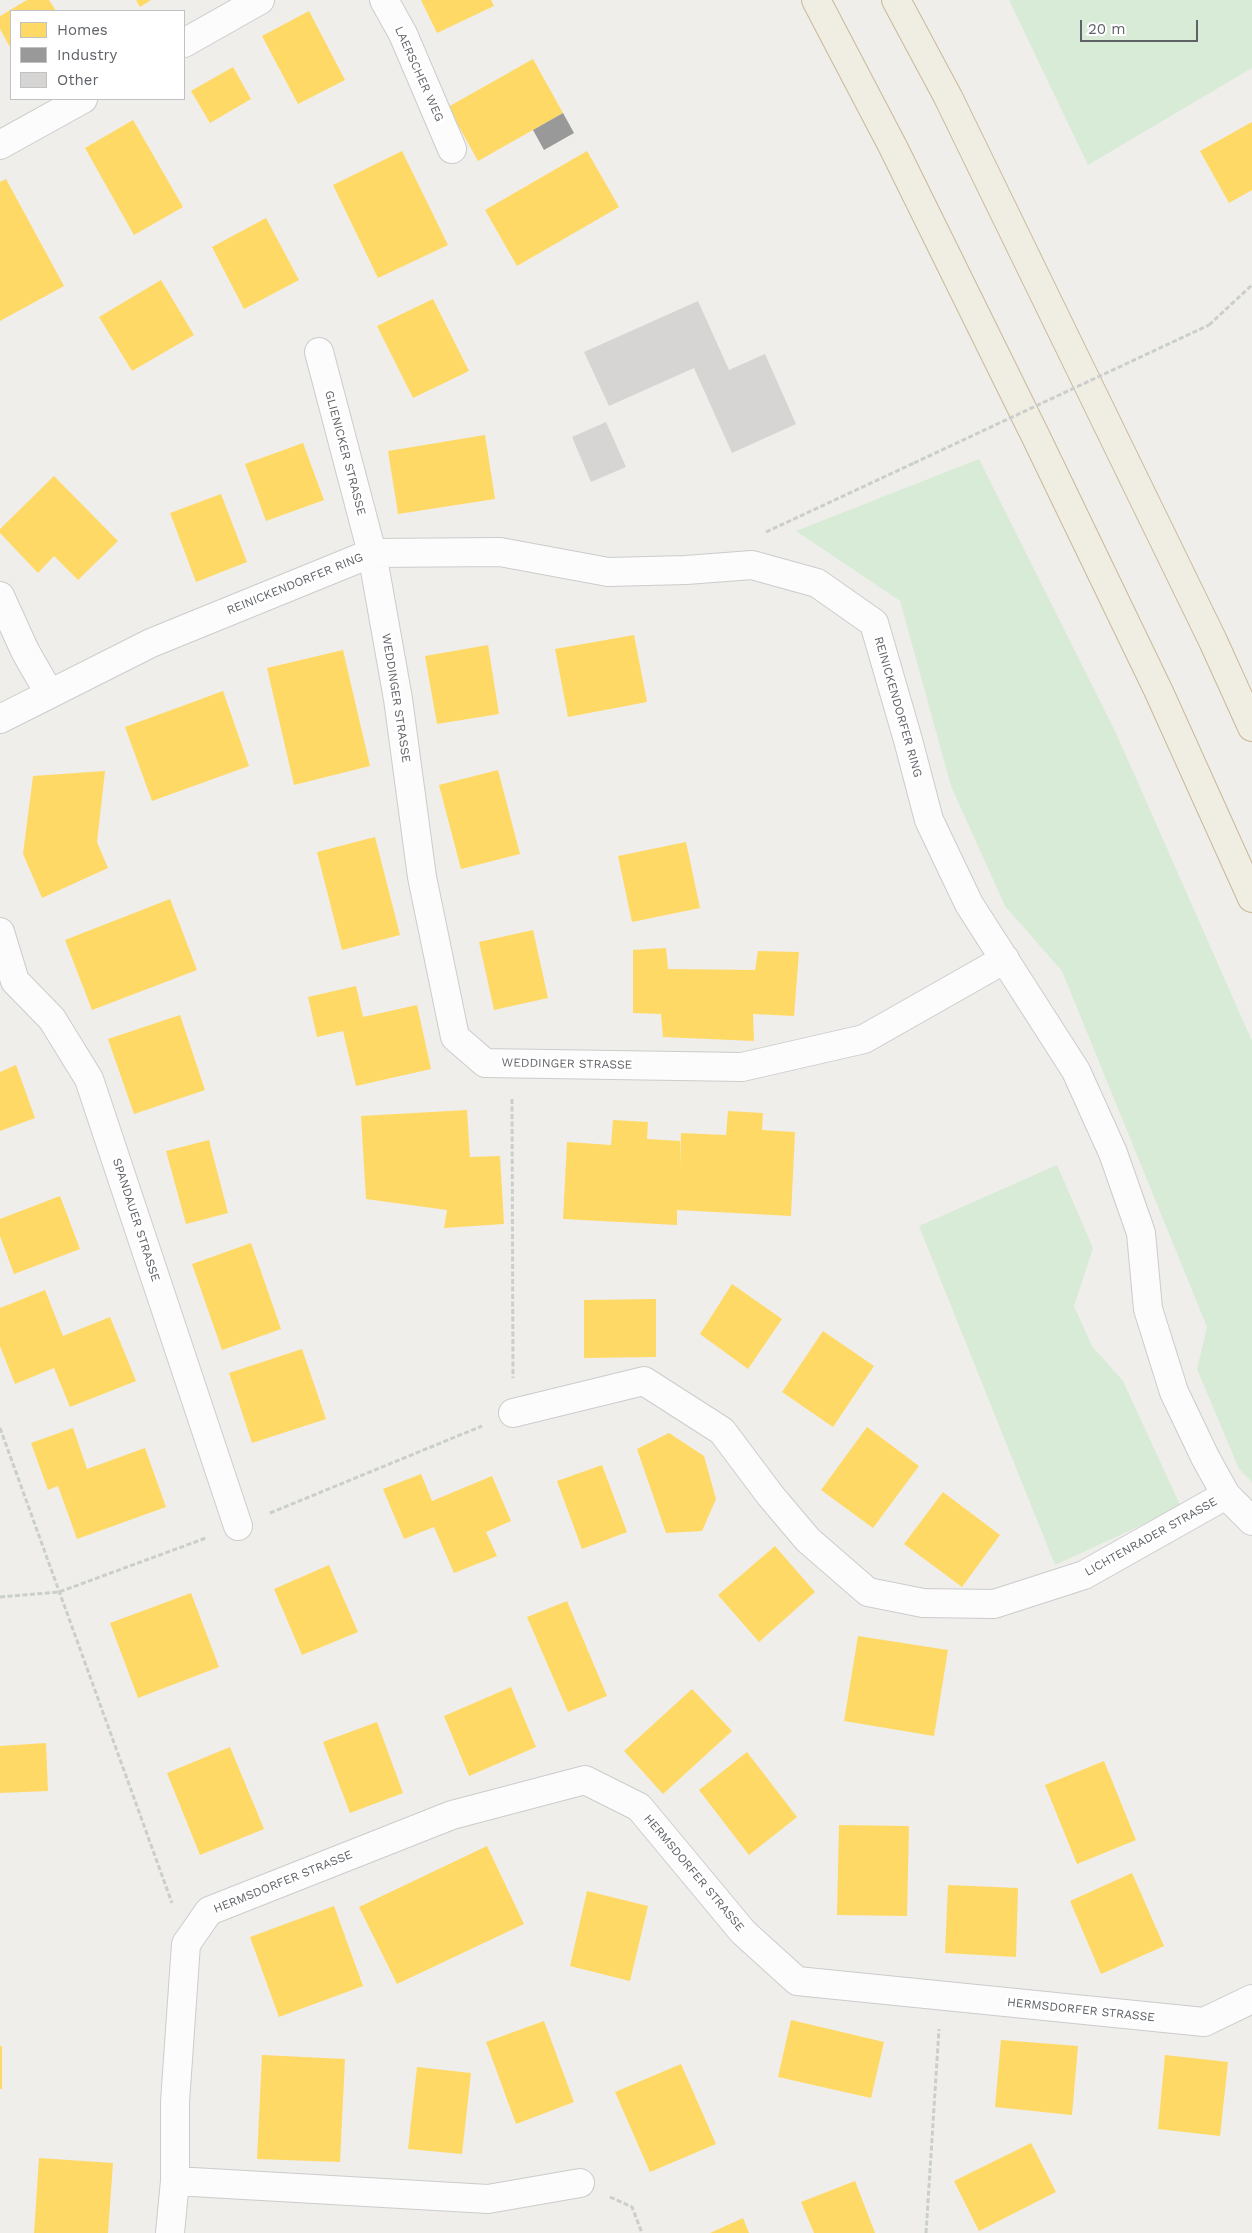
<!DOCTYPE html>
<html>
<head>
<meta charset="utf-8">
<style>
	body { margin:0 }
	#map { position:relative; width:1252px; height:2233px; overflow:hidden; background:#efeeea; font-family:"Work Sans",sans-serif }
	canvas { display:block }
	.legend { position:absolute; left:10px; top:10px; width:175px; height:90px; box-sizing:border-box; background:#fff; border:1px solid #bfc1c3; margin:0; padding:6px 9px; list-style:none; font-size:15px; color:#5f6368 }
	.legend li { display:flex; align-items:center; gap:10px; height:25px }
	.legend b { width:25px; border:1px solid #bfc1c3 }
	.scale { position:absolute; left:1080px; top:20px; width:118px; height:22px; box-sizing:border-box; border:2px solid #5f6368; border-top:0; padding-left:6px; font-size:15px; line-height:18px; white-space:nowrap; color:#5f6368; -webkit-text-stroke:4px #fff; paint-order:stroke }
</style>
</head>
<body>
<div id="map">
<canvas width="1252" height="2233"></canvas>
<ul class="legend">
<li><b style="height:14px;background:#ffd966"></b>Homes</li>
<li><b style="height:14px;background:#999"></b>Industry</li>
<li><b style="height:14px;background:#d6d5d3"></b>Other</li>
</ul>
<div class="scale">20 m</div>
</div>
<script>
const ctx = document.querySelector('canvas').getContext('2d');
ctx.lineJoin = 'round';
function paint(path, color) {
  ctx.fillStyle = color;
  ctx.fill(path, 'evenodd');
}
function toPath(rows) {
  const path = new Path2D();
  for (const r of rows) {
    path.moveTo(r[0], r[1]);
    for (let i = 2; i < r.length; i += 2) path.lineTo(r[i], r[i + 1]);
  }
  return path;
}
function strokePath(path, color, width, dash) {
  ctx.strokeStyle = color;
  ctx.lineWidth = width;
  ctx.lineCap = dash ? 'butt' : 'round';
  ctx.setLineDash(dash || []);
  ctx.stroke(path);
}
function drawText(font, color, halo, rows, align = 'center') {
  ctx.font = font + ' "Work Sans",sans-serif';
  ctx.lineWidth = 5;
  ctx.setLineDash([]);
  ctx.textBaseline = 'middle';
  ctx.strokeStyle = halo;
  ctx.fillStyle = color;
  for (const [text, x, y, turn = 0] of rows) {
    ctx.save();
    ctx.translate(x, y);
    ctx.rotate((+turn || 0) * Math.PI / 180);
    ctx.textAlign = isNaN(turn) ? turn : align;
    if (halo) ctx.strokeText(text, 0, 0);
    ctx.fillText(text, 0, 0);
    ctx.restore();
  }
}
paint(toPath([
	[1009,0,1252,0,1252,68,1088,165],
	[979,459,1116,733,1252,1041,1252,1482,1239,1469,1197,1369,1207,1327,1062,971,1005,906,951,786,900,601,796,531],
	[1057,1165,1093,1248,1074,1306,1092,1346,1123,1381,1181,1507,1055,1565,919,1226]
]), '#d8ebd6');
paint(toPath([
	[27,0,49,0,56,11,11,11,11,49,0,29,0,16],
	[136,0,151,0,140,7],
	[421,0,491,0,494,6,437,33],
	[309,11,345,80,298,104,262,36],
	[533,59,563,113,478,161,448,107],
	[233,67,251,99,210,123,191,91],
	[133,120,183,207,134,235,85,148],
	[1252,122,1252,190,1229,203,1200,151],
	[402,151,448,245,378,278,333,185],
	[587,151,619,207,517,266,485,210],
	[6,179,64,286,0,321,0,182],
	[266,218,299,280,244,309,212,247],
	[161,280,194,335,132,371,99,317],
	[433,299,469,371,413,398,377,326],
	[485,435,495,499,398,514,388,451],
	[303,443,324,500,266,521,245,464],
	[54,476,118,541,78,580,54,556,38,573,0,533,0,529],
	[221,494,247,562,196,582,170,513],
	[634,635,647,702,568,717,555,649],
	[488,645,499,714,437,724,425,656],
	[343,650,370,766,294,785,267,668],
	[223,691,249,766,152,801,125,727],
	[498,770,520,854,461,869,439,785],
	[105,771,97,842,108,868,42,898,23,854,33,776],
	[375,837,400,935,342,950,317,852],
	[686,842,700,908,632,922,618,856],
	[170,899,197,970,92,1010,65,940],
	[533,930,548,998,494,1010,479,942],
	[666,948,668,969,755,970,758,951,799,952,794,1016,753,1014,754,1041,663,1037,661,1014,633,1013,633,950],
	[356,986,363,1017,417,1005,431,1069,356,1086,343,1031,317,1037,308,997],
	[180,1015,205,1090,134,1114,108,1039],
	[16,1065,35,1118,0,1131,0,1072],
	[467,1110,470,1157,500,1156,504,1224,444,1228,447,1210,366,1199,361,1116],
	[728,1111,763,1113,762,1130,795,1132,791,1216,677,1210,677,1225,563,1219,567,1142,611,1145,613,1120,648,1122,647,1139,680,1141,680,1167,681,1133,726,1135],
	[209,1140,228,1213,186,1224,166,1151],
	[60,1196,80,1249,14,1274,0,1236,0,1219],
	[251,1243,281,1329,222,1350,192,1264],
	[732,1284,782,1319,748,1369,700,1334],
	[45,1290,63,1336,110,1317,136,1381,70,1407,54,1368,15,1384,0,1346,0,1308],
	[656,1299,656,1357,584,1358,584,1300],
	[823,1331,874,1366,833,1427,782,1392],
	[302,1349,326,1419,252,1443,229,1373],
	[867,1427,919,1466,873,1528,821,1490],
	[73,1428,87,1469,145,1448,166,1507,77,1539,58,1486,48,1490,31,1443],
	[669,1433,704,1456,716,1499,702,1531,666,1533,637,1449],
	[602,1465,627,1532,582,1549,557,1481],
	[421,1474,432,1501,492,1476,511,1521,486,1532,497,1556,454,1573,434,1527,404,1539,383,1489],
	[943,1492,1000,1535,962,1587,904,1544],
	[775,1546,815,1592,759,1642,718,1595],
	[329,1565,358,1632,302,1655,274,1589],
	[191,1593,219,1667,138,1698,110,1623],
	[567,1601,607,1696,568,1712,527,1617],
	[858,1636,948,1650,934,1736,844,1721],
	[511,1687,536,1747,469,1776,444,1716],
	[692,1689,732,1731,663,1794,624,1751],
	[377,1722,403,1793,350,1813,323,1742],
	[46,1743,48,1791,0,1793,0,1746],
	[230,1747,264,1829,200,1855,167,1773],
	[747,1752,797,1817,749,1855,699,1790],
	[1104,1761,1136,1840,1077,1864,1045,1785],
	[839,1825,909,1826,907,1916,837,1915],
	[487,1846,524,1924,397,1984,359,1907],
	[1132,1873,1164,1946,1101,1974,1070,1901],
	[948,1885,1018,1888,1016,1957,945,1953],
	[587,1891,648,1906,630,1981,570,1966],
	[334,1906,363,1986,279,2017,250,1937],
	[791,2020,884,2042,871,2098,778,2077],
	[544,2021,574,2102,516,2124,486,2042],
	[1001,2040,1078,2046,1072,2115,995,2107],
	[0,2046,2,2046,2,2089,0,2089],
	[262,2055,345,2059,340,2162,257,2159],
	[1165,2055,1228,2062,1220,2136,1158,2129],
	[681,2064,716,2144,650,2172,615,2092],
	[417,2067,471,2073,462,2154,408,2149],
	[1031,2143,1056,2192,979,2231,954,2181],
	[39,2158,113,2163,108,2233,34,2233],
	[855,2181,875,2233,814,2233,801,2202],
	[743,2218,749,2233,710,2233]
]), '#ffd966');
paint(toPath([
	[563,113,574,133,544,150,533,130]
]), '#999');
paint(toPath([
	[698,301,729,370,765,354,796,424,732,453,694,368,609,406,584,352],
	[606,422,626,467,591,482,572,437]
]), '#d6d5d3');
const street = toPath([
	[384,0,403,34,452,149],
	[184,43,260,0],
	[0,145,83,99],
	[319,352,372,553,398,699,422,877,455,1037,485,1063,742,1067,864,1039,1005,959],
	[0,596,25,651,49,693],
	[0,719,151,643,372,553,500,552,608,572,686,570,752,565,817,583,874,623,908,740,929,820,969,904,1076,1071,1113,1153,1141,1233,1148,1309,1174,1392,1205,1457,1226,1495,1252,1521],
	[0,932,15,981,52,1019,89,1079,238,1526],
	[513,1413,644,1381,722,1431,770,1495,808,1540,868,1592,923,1603,994,1604,1084,1575,1226,1495],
	[175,2181,488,2199,580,2183],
	[170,2233,175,2181,175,2102,186,1944,209,1911,452,1815,585,1780,639,1807,743,1932,797,1981,1204,2022,1252,1999]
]);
const highway = toPath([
	[816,0,893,147,1035,435,1159,692,1252,898],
	[896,0,948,97,1213,641,1252,727]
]);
strokePath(street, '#cbcccc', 30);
strokePath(highway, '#c8b996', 30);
strokePath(toPath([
	[1209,325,1252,285],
	[766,532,914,463],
	[512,1099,513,1378],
	[0,1428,172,1903],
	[270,1513,482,1426],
	[0,1597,59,1592,206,1538],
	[610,2197,632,2207,642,2233],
	[926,2233,939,2029]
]), '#cacfcc', 3, [5, 2.5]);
strokePath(street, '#fdfcfc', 28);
strokePath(highway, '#f0ede3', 28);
strokePath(toPath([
	[914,463,1209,325]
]), '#cacfcc', 3, [5, 2.5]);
drawText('12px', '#5f6368', '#fff', [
	["LAERSCHER WEG",419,74,66],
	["GLIENICKER STRASSE",345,453,75],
	["REINICKENDORFER RING",295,584,-22],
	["WEDDINGER STRASSE",396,698,81],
	["REINICKENDORFER RING",898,707,74],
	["WEDDINGER STRASSE",567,1064,1],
	["SPANDAUER STRASSE",136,1220,72],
	["LICHTENRADER STRASSE",1151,1537,-29],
	["HERMSDORFER STRASSE",694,1873,50],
	["HERMSDORFER STRASSE",283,1882,-22],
	["HERMSDORFER STRASSE",1081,2010,6]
]);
</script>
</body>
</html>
